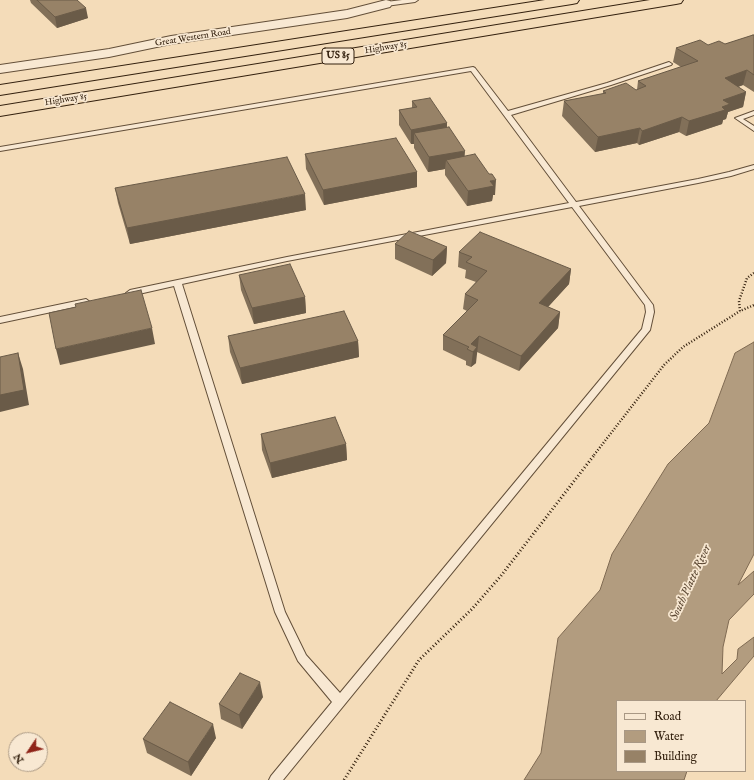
<!DOCTYPE html>
<html>
<head>
<meta charset="utf-8">
<style>
	body { margin:0 }
	#map { position:relative; width:754px; height:780px; overflow:hidden; background:#f4dcb9; font-family:"IM FELL English",serif }
	canvas { display:block }
	.legend { position:absolute; left:616px; top:700px; width:130px; height:72px; box-sizing:border-box; background:#f8e8d2; border:1px solid #a99884; margin:0; padding:5px 7px; list-style:none; font-size:12px; color:#33200e }
	.legend li { display:flex; align-items:center; gap:8px; height:20px }
	.legend b { width:20px; border:1px solid #a99884 }
	.north { position:absolute; left:8px; top:732px; width:40px; height:40px; box-sizing:border-box; background:#f8e8d2; border:1px solid #a99884; border-radius:50%; rotate:235deg; font-size:11px; font-weight:700; line-height:16px; text-align:center; color:#33200e }
	.north::after { content:''; display:block; margin:auto; width:14px; height:18px; background:#8f2418; clip-path:polygon(50% 0,100% 100%,50% 72%,0 100%) }
</style>
</head>
<body>
<div id="map">
<canvas width="754" height="780"></canvas>
<ul class="legend">
<li><b style="height:5px;background:#f8e8d2"></b>Road</li>
<li><b style="height:11px;background:#b29c7f"></b>Water</li>
<li><b style="height:11px;background:#978267"></b>Building</li>
</ul>
<div class="north">N</div>
</div>
<script>
const ctx = document.querySelector('canvas').getContext('2d');
ctx.lineJoin = 'round';
function paint(path, color) {
  ctx.fillStyle = color;
  ctx.fill(path, 'evenodd');
}
function toPath(rows) {
  const path = new Path2D();
  for (const r of rows) {
    path.moveTo(r[0], r[1]);
    for (let i = 2; i < r.length; i += 2) path.lineTo(r[i], r[i + 1]);
  }
  return path;
}
function strokePath(path, color, width, dash) {
  ctx.strokeStyle = color;
  ctx.lineWidth = width;
  ctx.lineCap = dash ? 'butt' : 'round';
  ctx.setLineDash(dash || []);
  ctx.stroke(path);
}
function drawText(font, color, halo, rows, align = 'center') {
  ctx.font = font + ' "IM FELL English",serif';
  ctx.lineWidth = 3.5;
  ctx.setLineDash([]);
  ctx.textBaseline = 'middle';
  ctx.strokeStyle = halo;
  ctx.fillStyle = color;
  for (const [text, x, y, turn = 0] of rows) {
    ctx.save();
    ctx.translate(x, y);
    ctx.rotate((+turn || 0) * Math.PI / 180);
    ctx.textAlign = isNaN(turn) ? turn : align;
    if (halo) ctx.strokeText(text, 0, 0);
    ctx.fillText(text, 0, 0);
    ctx.restore();
  }
}
const water = toPath([
	[754,342,754,554,738,585,754,571,754,594,729,620,723,647,722,674,737,659,738,649,754,637,754,656,716,701,617,701,617,771,687,771,684,780,524,780,541,753,558,638,600,590,612,554,668,464,709,423,735,353,754,342]
]);
paint(water, '#b29c7f');
strokePath(water, '#7f6a52', 1);
const service = toPath([
	[402,0,418,0,415,2,386,6,383,4,386,2,402,0],
	[669,62,672,64,671,65,611,85,511,115,576,202,698,179,729,172,754,165,754,169,731,176,698,183,579,206,653,305,654,312,650,330,283,780,269,780,271,776,332,702,298,661,275,612,174,286,130,296,126,293,130,290,287,257,569,203,471,71,0,151,0,147,473,67,475,68,508,111,607,83,669,62],
	[572,207,645,305,646,312,642,329,340,693,306,655,285,612,182,284,287,261,572,207],
	[754,111,754,115,743,119,754,126,754,131,735,118,754,111],
	[86,299,90,302,89,304,0,323,0,317,86,299]
]);
const minor = toPath([
	[386,0,390,1,392,4,390,7,347,18,171,44,109,57,0,73,0,65,109,49,171,36,347,10,386,0]
]);
const trunk = toPath([
	[545,0,579,0,577,3,572,4,0,95,0,85,545,0],
	[650,0,683,0,681,3,676,4,0,116,0,106,650,0]
]);
strokePath(service, '#634f39', 2);
strokePath(minor, '#634f39', 2);
strokePath(trunk, '#33200e', 2);
strokePath(toPath([
	[754,273,747,278,739,301,740,311,754,305],
	[594,455,664,365,683,347,740,311]
]), '#33200e', 2.5, [1, 2]);
strokePath(toPath([
	[344,780,419,660,472,609,500,577,595,454]
]), '#33200e', 3, [1, 2.5]);
paint(service, '#f8e8d2');
paint(minor, '#f8e8d2');
paint(trunk, '#f4dcb9');
paint(toPath([
	[30,0,77,0,88,18,57,28,31,3],
	[754,35,754,92,743,85,738,87,746,92,743,107,728,112,726,119,723,120,722,124,686,136,679,132,639,145,637,143,595,152,562,116,564,101,603,94,603,91,636,90,637,90,638,81,681,67,673,62,676,48,725,44],
	[412,101,447,123,447,128,464,156,495,195,493,195,492,201,467,206,445,175,445,169,428,172,414,148,414,144,411,144,399,125,399,110,412,108],
	[305,154,417,172,417,187,324,205,306,169],
	[115,188,306,210,130,244,118,203],
	[395,244,447,247,446,263,432,276,395,259],
	[459,252,571,269,569,284,548,307,560,312,558,328,519,371,477,352,476,353,476,363,471,367,466,365,466,361,443,350,443,335,467,311,463,309,465,294,476,282,465,278,466,270,458,267],
	[239,275,305,297,306,313,254,324,241,290],
	[228,336,358,341,359,357,242,384,230,352],
	[261,434,346,444,347,460,272,478,262,450],
	[263,697,242,729,221,719,219,704],
	[216,738,191,776,147,753,143,739]
]), '#827059');
paint(toPath([
	[86,8,88,18,57,28,55,17],
	[747,70,743,85,721,93,725,78],
	[746,92,743,107,728,112,726,119,723,120,722,124,686,136,689,121,723,100],
	[682,117,679,132,639,145,642,131],
	[447,123,446,138,414,133,414,144,411,144,411,130],
	[640,128,637,143,595,152,598,137],
	[465,151,464,166,446,160,445,169,428,172,429,157],
	[417,172,417,187,324,205,323,190],
	[496,180,495,195,493,195,492,201,467,206,468,191,490,181],
	[305,194,306,210,130,244,127,228],
	[447,247,446,263,432,276,433,260],
	[571,269,569,284,537,319,539,303],
	[305,297,306,313,254,324,252,308],
	[560,312,558,328,519,371,521,356],
	[152,328,155,344,60,365,56,349],
	[479,336,476,363,471,367,473,352,471,344],
	[358,341,359,357,242,384,240,368],
	[18,353,23,369,29,405,0,412,0,395],
	[346,444,347,460,272,478,270,463],
	[260,682,263,697,242,729,239,715],
	[213,724,216,738,191,776,188,762]
]), '#6a5b48');
const building = toPath([
	[37,0,77,0,86,8,55,17,37,0],
	[753,35,754,35,754,75,747,70,725,78,746,92,723,100,730,104,722,107,725,110,689,121,682,117,642,131,640,128,598,137,564,101,606,93,603,91,626,83,636,90,646,86,638,81,698,61,676,48,700,40,708,45,719,41,725,44,753,35],
	[430,98,447,123,411,130,399,110,417,107,412,101,430,98],
	[449,127,465,151,429,157,414,133,449,127],
	[396,138,417,172,323,190,305,154,396,138],
	[475,154,489,174,492,174,496,180,490,181,494,186,468,191,446,160,475,154],
	[287,157,305,194,127,228,115,188,287,157],
	[409,231,447,247,433,260,395,244,409,231],
	[480,232,571,269,539,303,560,312,521,356,479,336,471,344,477,347,473,352,467,349,469,347,443,335,478,300,465,294,487,271,466,262,472,257,459,252,480,232],
	[290,264,305,297,252,308,239,275,290,264],
	[141,290,152,328,56,349,49,313,76,307,75,304,141,290],
	[344,311,358,341,240,368,228,336,344,311],
	[18,353,24,390,0,395,0,357,18,353],
	[335,417,346,444,270,463,261,434,335,417],
	[240,673,260,682,239,715,219,704,240,673],
	[170,702,213,724,188,762,143,739,170,702]
]);
paint(building, '#978267');
strokePath(building, '#6a5b48', 1);
drawText('9px', '#33200e', '#f8e8d2', [
	["Great Western Road",193,38,-9],
	["Highway 85",386,48,-9],
	["Highway 85",66,100,-9]
]);
for (const [x, y, w] of [
	[338,56,32]
]) {
  const box = new Path2D();
  box.roundRect(x - w / 2, y - 8, w, 16, 3);
  ctx.fillStyle = '#f8e8d2';
  ctx.fill(box);
  strokePath(box, '#33200e', 1);
}
drawText('bold 10px', '#33200e', null, [
	["US 85",338,56]
]);
drawText('italic 12px', '#5f4b36', '#f8e8d2', [
	["South Platte River",691,583,-65]
]);
</script>
</body>
</html>
